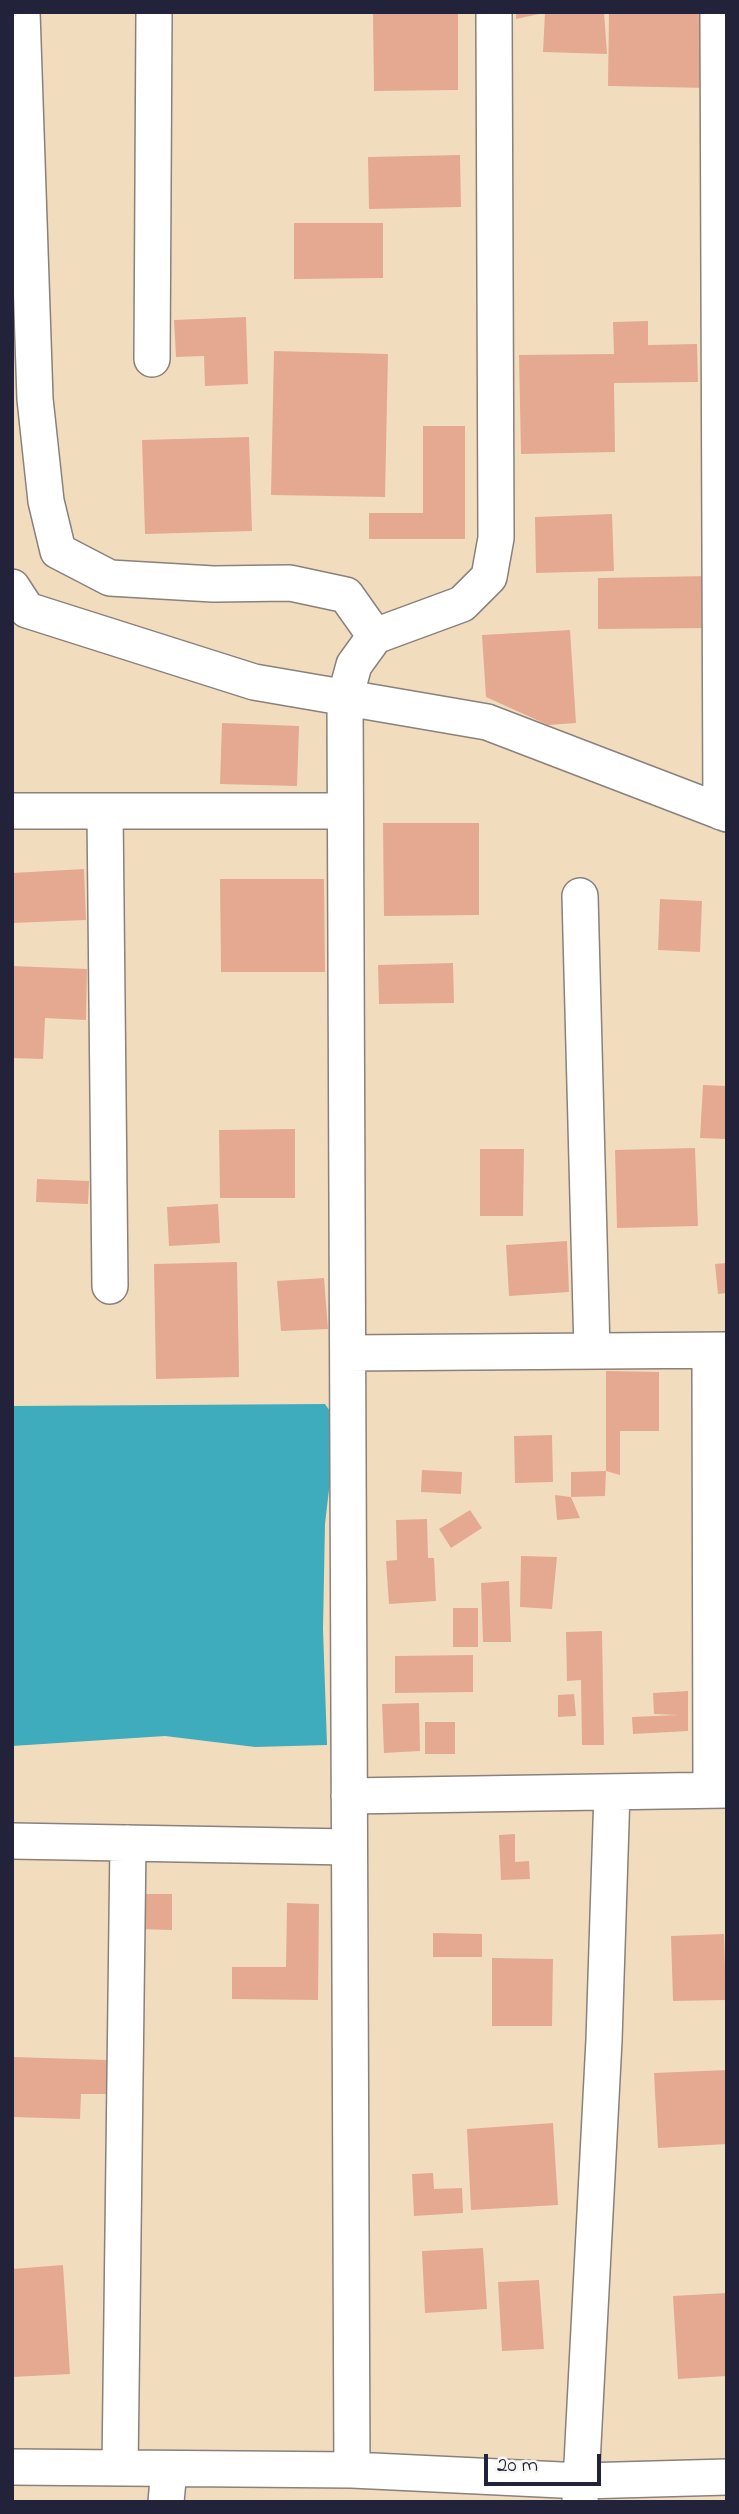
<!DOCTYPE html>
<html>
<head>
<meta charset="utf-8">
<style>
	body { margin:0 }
	#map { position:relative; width:739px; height:2514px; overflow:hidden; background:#f1ddbe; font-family:"Indie Flower",sans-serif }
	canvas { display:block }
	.frame { position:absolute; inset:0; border:14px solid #22223b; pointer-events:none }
	.scale { position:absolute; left:484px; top:2454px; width:117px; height:32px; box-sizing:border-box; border:4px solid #22223b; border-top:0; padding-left:9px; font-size:21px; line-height:24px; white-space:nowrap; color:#22223b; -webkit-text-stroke:5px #f6f6f2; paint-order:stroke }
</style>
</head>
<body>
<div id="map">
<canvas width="739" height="2514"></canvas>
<div class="frame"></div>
<div class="scale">20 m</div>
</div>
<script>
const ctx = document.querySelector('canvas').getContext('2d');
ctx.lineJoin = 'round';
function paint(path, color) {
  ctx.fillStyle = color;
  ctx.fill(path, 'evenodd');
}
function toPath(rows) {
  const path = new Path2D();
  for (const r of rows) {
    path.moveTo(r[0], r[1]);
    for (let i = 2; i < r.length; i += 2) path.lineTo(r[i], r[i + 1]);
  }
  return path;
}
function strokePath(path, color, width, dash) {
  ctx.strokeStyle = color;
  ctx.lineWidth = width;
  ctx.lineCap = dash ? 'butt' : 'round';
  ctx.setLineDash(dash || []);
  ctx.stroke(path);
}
paint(toPath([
	[325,1404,337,1421,325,1524,323,1629,327,1745,255,1747,165,1736,12,1746,12,1406]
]), '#3facbd');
paint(toPath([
	[516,12,543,12,544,13,516,19],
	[545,12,604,12,607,54,543,52],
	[609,12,709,12,708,88,608,86],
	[373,14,458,14,458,90,374,91],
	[460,155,461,207,369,209,368,157],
	[294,223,383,223,383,278,294,279],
	[246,317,248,384,205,386,204,356,176,357,174,320],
	[648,321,648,345,697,344,698,382,614,383,615,452,521,454,519,355,614,354,613,322],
	[274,351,388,354,385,497,271,495],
	[423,426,465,426,465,539,369,539,369,513,423,513],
	[249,437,252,531,145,534,142,440],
	[612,514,614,571,536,573,535,517],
	[710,576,711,628,598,629,598,578],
	[570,630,576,723,548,725,486,697,482,635],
	[222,723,299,726,297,786,220,784],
	[383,823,479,823,479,915,384,916],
	[84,869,86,920,12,923,12,873],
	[220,879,324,879,325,972,221,972],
	[660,899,702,901,700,952,658,950],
	[453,963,454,1003,379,1004,378,965],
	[12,966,87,969,86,1020,45,1018,43,1059,12,1058],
	[703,1085,727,1086,727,1139,700,1138],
	[295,1129,295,1198,220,1198,219,1130],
	[695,1148,698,1226,617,1228,615,1150],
	[480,1149,524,1149,523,1216,480,1216],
	[37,1179,89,1181,88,1204,36,1202],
	[218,1204,220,1243,169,1246,167,1207],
	[567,1241,569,1292,509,1296,506,1245],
	[237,1262,239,1377,156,1379,154,1264],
	[727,1263,727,1293,718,1294,715,1264],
	[324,1278,328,1329,281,1331,277,1281],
	[606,1371,659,1372,659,1431,620,1431,620,1475,606,1471],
	[552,1435,553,1482,515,1483,514,1436],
	[422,1470,462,1472,461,1494,421,1492],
	[606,1471,605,1496,571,1497,580,1518,557,1520,555,1495,571,1497,571,1472],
	[470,1510,482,1528,451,1548,439,1529],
	[427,1519,428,1558,434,1558,436,1601,389,1604,386,1561,397,1560,396,1520],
	[521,1556,557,1557,552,1609,520,1607],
	[509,1581,511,1642,483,1642,481,1583],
	[453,1608,478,1608,478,1647,453,1647],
	[602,1631,604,1745,582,1745,581,1680,567,1681,566,1632],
	[473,1655,473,1692,395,1693,395,1656],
	[688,1691,688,1731,633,1734,632,1717,678,1715,654,1714,653,1693],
	[574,1694,576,1716,558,1717,558,1695],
	[419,1703,420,1751,384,1753,382,1704],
	[425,1722,455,1722,455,1754,425,1754],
	[515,1834,515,1862,529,1861,530,1879,501,1880,499,1835],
	[137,1894,172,1894,172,1930,137,1929],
	[287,1903,319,1904,318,2000,232,1999,232,1967,286,1967],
	[433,1933,482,1934,482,1957,433,1957],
	[724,1934,726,2000,673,2001,671,1936],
	[492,1958,553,1959,552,2026,492,2026],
	[12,2057,109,2060,108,2094,81,2094,80,2119,12,2117],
	[727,2070,727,2144,658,2148,654,2073],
	[553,2123,558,2205,471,2210,467,2129],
	[433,2173,434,2189,462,2188,463,2213,414,2216,412,2174],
	[483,2248,487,2309,425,2313,422,2251],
	[63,2265,70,2374,12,2377,12,2269],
	[539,2280,544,2349,502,2351,498,2282],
	[727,2293,727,2376,678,2379,673,2296]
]), '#e5a991');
const street = toPath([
	[22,12,35,399,46,501,58,551,110,578,213,584,290,583,346,595,375,636],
	[718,12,721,812],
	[152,359,154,12],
	[12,587,27,610,254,682,487,722,727,814],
	[12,811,345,811],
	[105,811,110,1286],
	[580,896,592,1351],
	[710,1351,711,1790],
	[348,1353,727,1350],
	[349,1796,727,1790],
	[12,1841,349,1847],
	[12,2467,352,2470,582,2481,727,2477],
	[120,2468,128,1843],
	[352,2470,345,698,354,665,375,636,462,604,489,577,496,538,494,12],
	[166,2502,169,2469],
	[580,2502,604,2040,612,1792]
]);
strokePath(street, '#8a807c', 38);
strokePath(street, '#fff', 35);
</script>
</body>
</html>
